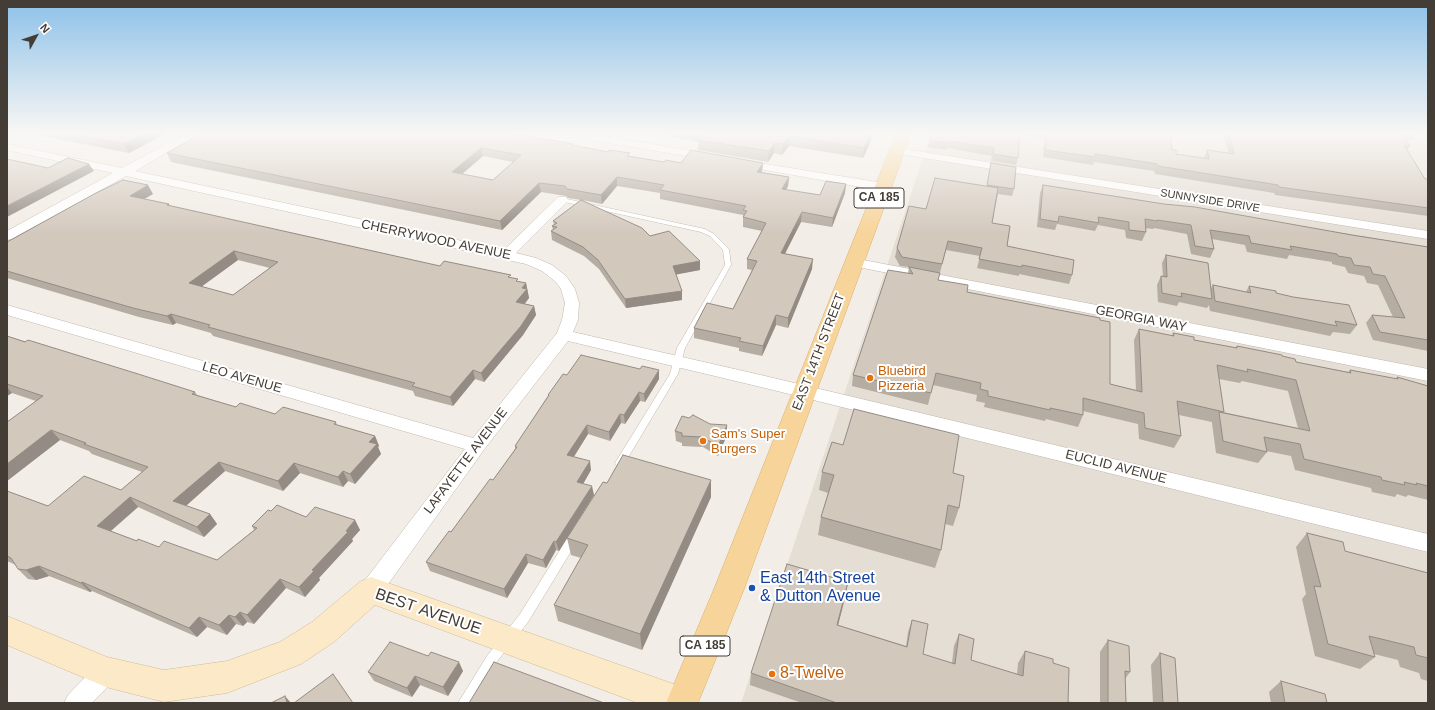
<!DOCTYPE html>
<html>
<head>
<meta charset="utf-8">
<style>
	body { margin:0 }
	#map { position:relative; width:1435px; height:710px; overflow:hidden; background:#f2ede6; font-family:Arial,sans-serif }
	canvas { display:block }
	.frame { position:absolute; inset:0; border:8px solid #443d36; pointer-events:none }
	.north { position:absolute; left:16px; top:16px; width:40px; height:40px; -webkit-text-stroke:3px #fff; paint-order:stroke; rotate:50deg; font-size:11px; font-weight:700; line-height:16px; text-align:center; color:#443d36 }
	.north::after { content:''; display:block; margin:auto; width:14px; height:18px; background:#443d36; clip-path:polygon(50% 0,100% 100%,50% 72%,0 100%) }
</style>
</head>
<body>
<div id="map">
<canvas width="1435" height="710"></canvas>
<div class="frame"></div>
<div class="north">N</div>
</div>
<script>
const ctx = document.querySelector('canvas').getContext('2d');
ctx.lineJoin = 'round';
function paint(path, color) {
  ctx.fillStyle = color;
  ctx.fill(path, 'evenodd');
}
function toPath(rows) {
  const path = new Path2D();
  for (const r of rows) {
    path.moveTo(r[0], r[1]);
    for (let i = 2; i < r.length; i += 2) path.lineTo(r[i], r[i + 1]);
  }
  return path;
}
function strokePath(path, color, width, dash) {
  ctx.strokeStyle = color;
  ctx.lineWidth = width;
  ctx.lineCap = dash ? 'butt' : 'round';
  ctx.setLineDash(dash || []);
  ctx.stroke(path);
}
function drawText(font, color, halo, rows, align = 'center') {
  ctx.font = font + ' Arial,sans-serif';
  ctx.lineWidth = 4;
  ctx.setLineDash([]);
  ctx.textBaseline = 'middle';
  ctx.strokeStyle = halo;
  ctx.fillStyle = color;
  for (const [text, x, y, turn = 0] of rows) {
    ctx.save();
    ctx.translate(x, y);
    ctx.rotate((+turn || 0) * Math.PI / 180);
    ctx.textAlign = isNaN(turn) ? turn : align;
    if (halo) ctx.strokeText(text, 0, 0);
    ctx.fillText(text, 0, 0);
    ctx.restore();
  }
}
paint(toPath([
	[931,134,1428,134,1428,703,741,703]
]), '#e5ded5');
const lane = toPath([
	[562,198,705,229,714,234,729,249,731,265,685,348,678,374,623,466,620,467,617,466,615,463,670,374,677,348,725,265,723,250,710,236,701,232,560,201,559,200,562,198],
	[574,533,578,534,579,537,578,540,528,622,495,664,471,703,458,703,487,656,520,614,570,534,574,533]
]);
const street = toPath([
	[185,134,199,134,135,171,504,250,558,197,566,197,568,200,566,203,516,253,536,258,552,265,566,276,575,289,579,303,578,320,573,332,765,376,1428,534,1428,552,765,388,568,341,483,451,379,597,371,600,363,597,360,590,363,583,465,449,7,315,7,305,473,438,557,333,562,320,565,303,561,289,556,282,542,271,526,264,126,176,12,239,7,240,7,231,113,173,7,150,7,144,122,168,185,134],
	[568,134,594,134,710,154,714,155,716,157,714,159,710,160,573,137,568,134],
	[897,148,1428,231,1428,239,893,153,891,151,893,149,897,148],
	[741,160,883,183,887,184,889,187,887,190,883,191,737,165,735,163,737,161,741,160],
	[853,258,1428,369,1428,381,848,265,846,262,848,259,853,258],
	[106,661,114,664,118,672,114,680,92,703,64,703,68,695,98,664,106,661]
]);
const secondary = toPath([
	[371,577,682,687,694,691,698,703,638,703,375,605,334,642,301,664,227,693,164,702,106,687,7,645,7,616,107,657,164,670,227,661,280,642,312,622,361,581,371,577]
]);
const primary = toPath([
	[896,134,911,134,744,589,698,703,666,703,714,589,896,134]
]);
strokePath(lane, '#c0b7ac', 1);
strokePath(street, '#c0b7ac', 1);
strokePath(secondary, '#cfbb98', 1);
strokePath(primary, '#dbaf6b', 1);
paint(lane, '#fff');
paint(street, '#fff');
paint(secondary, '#fbe9c7');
paint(primary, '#f7d49a');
paint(toPath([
	[33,134,165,134,129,153],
	[658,134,872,134,871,141,863,158,789,146,782,155,774,153,768,162,698,150,698,142],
	[931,134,1170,134,1172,150,1176,154,1204,158,1207,150,1229,153,1223,134,1417,134,1413,140,1405,139,1410,146,1407,150,1425,179,1428,179,1428,216,1275,195,1274,193,1155,174,1154,171,1094,162,1093,165,1043,157,1045,138,1020,135,1018,158,1016,165,991,161,992,156,947,148,947,150,928,147],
	[573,144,573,146,664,162,681,163,763,163,762,172,789,177,788,186,786,190,820,195,846,184,845,193,832,227,801,222,785,254,812,269,788,328,776,325,762,356,739,351,739,348,694,338,694,328,733,309,752,270,747,269,747,259,762,231,743,227,743,215,660,199,660,193,617,186,602,204,582,200,650,236,700,270,676,274,682,300,626,308,599,269,584,256,552,240,551,231,553,230,552,226,554,224,553,221,581,200,568,198,566,196,541,192,502,230,171,162,167,153],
	[483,156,513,162,493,180,462,174],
	[991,163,1014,189,1012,196,998,194,992,223,1007,246,1072,275,1069,284,1019,274,1019,276,977,268,980,256,946,250,938,280,967,292,1110,384,1136,390,1134,340,1139,329,1172,336,1173,333,1194,340,1235,348,1237,346,1282,356,1296,362,1348,372,1350,370,1396,379,1397,377,1428,386,1428,500,1408,495,1406,497,1397,494,1395,497,1372,492,1371,488,1295,470,1291,456,1266,451,1267,452,1258,463,1216,453,1212,423,1212,422,1179,415,1181,436,1174,448,1139,439,1138,424,1083,411,1083,415,1078,427,1046,419,1045,421,984,407,985,403,976,401,977,395,933,385,928,405,852,386,853,375,908,273,909,267,900,266,895,257,897,248,926,209,987,186],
	[1219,379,1240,383,1242,381,1288,391,1298,428,1223,412,1224,412],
	[1043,185,1428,247,1428,351,1373,340,1366,323,1372,315,1393,317,1378,285,1367,283,1364,276,1348,273,1345,267,1332,264,1332,262,1289,255,1287,259,1247,252,1245,245,1212,239,1214,249,1210,258,1191,254,1187,234,1154,228,1153,229,1145,228,1146,232,1142,241,1126,238,1125,230,1098,225,1095,231,1057,224,1055,230,1037,227,1040,193],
	[153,194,144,199,169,204,170,206,440,266,511,278,519,282,526,283,529,298,525,304,534,306,536,315,523,335,484,382,475,379,453,406,415,396,413,391,213,336,211,333,176,323,173,325,139,317,7,278,7,242],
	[238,260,270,268,233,295,201,287],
	[1166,255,1211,288,1213,285,1246,292,1249,286,1276,293,1357,325,1350,334,1333,332,1330,336,1210,311,1209,305,1207,308,1179,302,1177,306,1158,302,1157,285,1161,276,1163,277,1162,263],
	[7,336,195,392,197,395,236,407,275,414,336,422,337,425,375,436,379,446,378,447,381,454,355,484,348,481,343,487,300,473,283,491,225,471,186,506,210,514,217,524,204,537,138,507,111,531,137,541,159,547,217,560,254,530,252,526,271,511,306,517,355,520,360,530,352,539,353,541,319,578,320,580,305,597,286,588,254,624,247,622,243,626,236,624,227,635,207,627,197,637,92,591,90,592,49,576,36,580,28,579,18,569,16,565,7,561,7,491,48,506,121,490,142,472,92,454,89,451,60,440,7,481,7,422,36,401,12,393,7,396],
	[567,375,659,379,645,402,640,401,625,424,621,423,610,441,588,434,574,457,591,470,583,484,594,495,559,551,556,550,546,568,528,563,507,598,430,571,426,562,493,480,515,449,515,446,548,396,548,395],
	[675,431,727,435,718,456,703,447,682,446,682,443,676,441],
	[822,472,953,473,959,508,953,526,945,524,941,550,935,568,818,535,821,517,828,493,819,490],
	[607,483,711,497,642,650,558,621,554,605,581,558,571,555,567,538],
	[1307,533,1345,551,1428,573,1428,681,1421,679,1419,673,1400,667,1398,660,1374,654,1375,657,1360,669,1315,656,1302,599,1306,594,1296,547],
	[846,594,838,625,906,646,908,632,912,620,923,654,952,663,954,646,959,634,971,660,1017,675,1018,663,1025,651,1053,663,1068,702,1073,703,802,703,750,685,751,673],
	[1108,640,1130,672,1125,679,1126,703,1100,703,1100,652],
	[1160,653,1178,703,1153,703,1151,665],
	[428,656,463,671,448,696,420,685,412,697,374,681,368,672],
	[1281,681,1327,703,1271,703,1269,692]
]), '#b5aca2');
paint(toPath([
	[144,134,165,134,129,153,124,144],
	[871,134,872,134,871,141,863,158,864,148],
	[790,136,789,146,782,155,783,144],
	[775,143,774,153,768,162,769,151],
	[481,148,483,156,454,181,452,172],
	[763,163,762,171,756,180,757,172],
	[89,164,94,171,7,217,7,206],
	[617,177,617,186,602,204,601,195],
	[789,177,788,186,781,198,782,189],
	[539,183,541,192,502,230,500,221],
	[846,184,845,193,832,227,833,218],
	[148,185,153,194,135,204,130,196],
	[802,212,801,222,780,263,781,253],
	[234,251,238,260,194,292,189,283],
	[813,259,812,269,788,328,788,318],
	[700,261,700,270,674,275,673,266],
	[526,283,529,298,518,311,516,302,522,288],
	[682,291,682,300,626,308,625,299],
	[534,306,536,315,523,335,484,382,481,373],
	[171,314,176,323,173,325,167,316],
	[776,315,776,325,762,356,763,346],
	[473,370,475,379,453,406,450,397],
	[659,370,659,379,645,402,644,394],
	[7,387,12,393,7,396],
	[639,392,640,401,625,424,624,415],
	[620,414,621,423,610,441,609,432],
	[587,425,588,434,569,464,567,455],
	[727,425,727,435,718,456,718,446],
	[51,430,60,440,7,481,7,464],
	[375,436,379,446,378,447,381,454,355,484,350,474,369,442],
	[590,461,591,470,579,491,577,482],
	[219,462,225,471,180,511,173,501],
	[294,463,300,473,283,491,278,481],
	[343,471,348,481,343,487,338,477],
	[711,480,711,497,642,650,640,634],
	[592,486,594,495,559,551,556,542],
	[130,497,138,507,106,535,97,526],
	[210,514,217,524,204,537,197,527],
	[355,520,360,530,352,539,353,541,319,578,320,580,305,597,299,587,312,570],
	[554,541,556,550,546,568,543,560],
	[526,554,528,563,507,598,504,589],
	[39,566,49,576,36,580,26,570],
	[280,579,286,588,254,624,247,615],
	[82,582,92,591,90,592,81,583],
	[848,582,846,594,835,637,837,625],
	[240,612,247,622,243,626,235,617],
	[229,615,236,624,227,635,219,625],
	[199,617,207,627,197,637,189,628],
	[459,662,463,671,448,696,443,687],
	[415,676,420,685,412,697,407,688],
	[285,696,291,703,287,703]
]), '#948c84');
const building = toPath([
	[71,134,144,134,124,144,71,134],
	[201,134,516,134,573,144,572,145,608,152,609,150,630,153,627,156,664,162,666,160,681,163,691,150,763,163,757,172,789,177,782,189,820,195,826,181,846,184,833,218,802,212,781,253,813,259,788,318,776,315,763,346,739,341,741,338,694,328,707,303,733,309,757,261,747,259,766,223,743,217,747,211,743,210,746,206,660,190,664,185,617,177,601,195,567,189,565,186,539,183,500,221,167,153,201,134],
	[481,148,521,155,493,180,452,172,481,148],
	[703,134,871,134,864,148,790,136,783,144,775,143,769,151,698,140,703,134],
	[931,134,1020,134,1018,158,993,154,994,148,949,141,948,143,929,140,931,134],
	[1047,134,1170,134,1172,150,1176,150,1176,154,1209,159,1207,150,1234,154,1229,134,1402,134,1410,146,1404,145,1425,179,1428,179,1428,208,1279,187,1278,185,1158,166,1157,164,1095,154,1095,157,1045,150,1047,134],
	[68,158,89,164,7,206,7,159,48,168,68,158],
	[991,163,1016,167,1014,189,987,185,991,163],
	[935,178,998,188,992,223,1010,226,1007,246,1074,260,1072,275,1022,265,1022,267,979,259,982,248,948,241,942,264,902,257,897,248,909,206,926,209,935,178],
	[123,180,148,185,130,196,169,204,167,205,440,266,444,261,511,275,508,277,518,279,516,281,526,283,522,288,527,289,516,302,534,306,521,326,481,373,473,370,450,397,412,386,415,383,208,327,210,325,171,314,167,316,133,308,7,271,7,242,96,193,123,180],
	[234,251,278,262,233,295,189,283,234,251],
	[1043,185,1164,204,1195,207,1352,235,1428,247,1428,340,1380,332,1372,315,1405,318,1385,276,1373,274,1370,267,1354,265,1351,258,1338,256,1337,254,1290,246,1292,250,1251,243,1249,236,1210,230,1214,249,1195,246,1191,225,1157,220,1157,221,1145,219,1146,232,1129,230,1129,222,1098,217,1099,223,1059,216,1058,222,1040,219,1043,185],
	[581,200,642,228,650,236,669,231,700,261,673,266,682,291,625,299,598,260,583,247,551,231,557,227,552,226,557,223,553,221,581,200],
	[1166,255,1208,263,1212,299,1181,293,1182,297,1162,293,1161,276,1167,277,1166,255],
	[909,267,940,273,938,280,968,285,967,292,1100,318,1100,320,1110,322,1110,384,1142,392,1139,329,1174,336,1173,333,1194,337,1194,340,1237,348,1237,346,1282,355,1282,356,1295,359,1296,362,1351,373,1350,370,1398,379,1397,377,1428,386,1428,486,1416,483,1417,485,1404,482,1405,485,1382,480,1381,477,1304,459,1300,444,1264,437,1267,452,1223,441,1219,412,1310,431,1296,380,1247,369,1248,372,1217,365,1224,412,1177,401,1181,436,1145,428,1144,413,1083,398,1083,415,1050,408,1050,410,988,396,988,391,980,389,981,383,936,373,931,393,853,375,888,270,913,274,909,267],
	[1213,285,1251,293,1249,286,1276,291,1276,293,1293,297,1349,305,1357,325,1335,321,1337,326,1215,301,1213,285],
	[7,336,25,342,28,340,135,373,195,392,192,394,236,407,240,403,275,414,283,407,336,422,334,424,375,436,369,442,377,444,350,474,343,471,338,477,294,463,278,481,219,462,173,501,210,514,197,527,130,497,97,526,137,541,138,539,159,547,164,541,217,560,257,528,252,526,268,510,271,511,277,505,306,517,315,507,355,520,346,531,348,532,312,570,314,571,299,587,280,579,247,615,240,612,235,617,229,615,219,625,199,617,189,628,82,582,81,583,39,566,26,570,18,569,11,558,7,556,7,491,48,506,84,476,121,490,148,467,84,444,86,443,51,430,7,464,7,422,43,396,7,384,7,336],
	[581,355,640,369,642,366,659,370,644,394,639,392,624,415,620,414,609,432,587,425,567,455,590,461,577,482,592,486,556,542,554,541,543,560,526,554,504,589,426,562,449,531,451,532,490,479,493,480,517,447,515,446,549,395,548,395,563,374,567,375,581,355],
	[854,409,959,435,953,473,964,476,959,508,948,505,941,550,821,517,834,475,822,472,832,442,843,445,854,409],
	[693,415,710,424,727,425,718,446,702,437,682,436,682,433,675,431,682,416,689,418,693,415],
	[623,455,711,480,640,634,554,605,588,545,567,538,603,482,607,483,623,455],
	[1307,533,1343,542,1345,551,1428,573,1428,658,1416,655,1414,647,1369,636,1375,657,1328,644,1314,586,1321,587,1307,533],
	[787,564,848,582,837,625,907,647,912,620,928,624,923,654,955,664,959,634,974,639,971,660,1023,676,1025,651,1053,659,1053,663,1069,668,1068,702,1073,703,837,703,751,673,787,564],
	[1108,640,1129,646,1130,672,1125,671,1126,703,1108,703,1108,640],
	[390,642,428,656,431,652,459,662,443,687,415,676,407,688,368,672,390,642],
	[1160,653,1175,658,1178,703,1163,703,1160,653],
	[494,662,604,703,469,703,494,662],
	[333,674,353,703,294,703,333,674],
	[1281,681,1325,694,1327,703,1285,703,1281,681],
	[285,696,287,703,271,703,285,696]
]);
paint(building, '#d3c8bc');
strokePath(building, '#948c84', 1);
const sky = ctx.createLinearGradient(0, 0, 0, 234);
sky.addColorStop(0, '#8dc1e9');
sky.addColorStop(0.57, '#f9f7f4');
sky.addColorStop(1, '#f9f7f400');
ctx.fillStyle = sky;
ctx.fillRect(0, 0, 1435, 234);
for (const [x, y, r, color] of [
	[870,378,4,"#e8710a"],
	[703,441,4,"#e8710a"],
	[752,588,4,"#1a4fb4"],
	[772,674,4,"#e8710a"]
]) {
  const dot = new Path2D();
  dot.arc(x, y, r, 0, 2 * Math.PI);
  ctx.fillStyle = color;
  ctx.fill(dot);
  strokePath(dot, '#fff', 1.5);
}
drawText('11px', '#443d36', '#fff', [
	["SUNNYSIDE DRIVE",1210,201,9]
]);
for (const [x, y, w] of [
	[879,198,50],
	[705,646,50]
]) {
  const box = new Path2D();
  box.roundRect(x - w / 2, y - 10, w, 20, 3);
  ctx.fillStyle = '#fff';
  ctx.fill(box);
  strokePath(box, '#443d36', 1);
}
drawText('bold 12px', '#443d36', null, [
	["CA 185",879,198],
	["CA 185",705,646]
]);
drawText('13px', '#443d36', '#fff', [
	["CHERRYWOOD AVENUE",436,240,12],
	["GEORGIA WAY",1141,319,11],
	["EAST 14TH STREET",819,352,-69],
	["LEO AVENUE",242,378,16],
	["LAFAYETTE AVENUE",466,461,-53],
	["EUCLID AVENUE",1116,467,14]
]);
drawText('13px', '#c56008', '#fff', [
	["Bluebird",878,371],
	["Pizzeria",878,386],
	["Sam's Super",711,434],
	["Burgers",711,449]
], 'left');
drawText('16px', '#164399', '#fff', [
	["East 14th Street",760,579],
	["& Dutton Avenue",760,597]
], 'left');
drawText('16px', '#443d36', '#fff', [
	["BEST AVENUE",428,612,19]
]);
drawText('16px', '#c56008', '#fff', [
	["8-Twelve",780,674]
], 'left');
</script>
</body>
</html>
